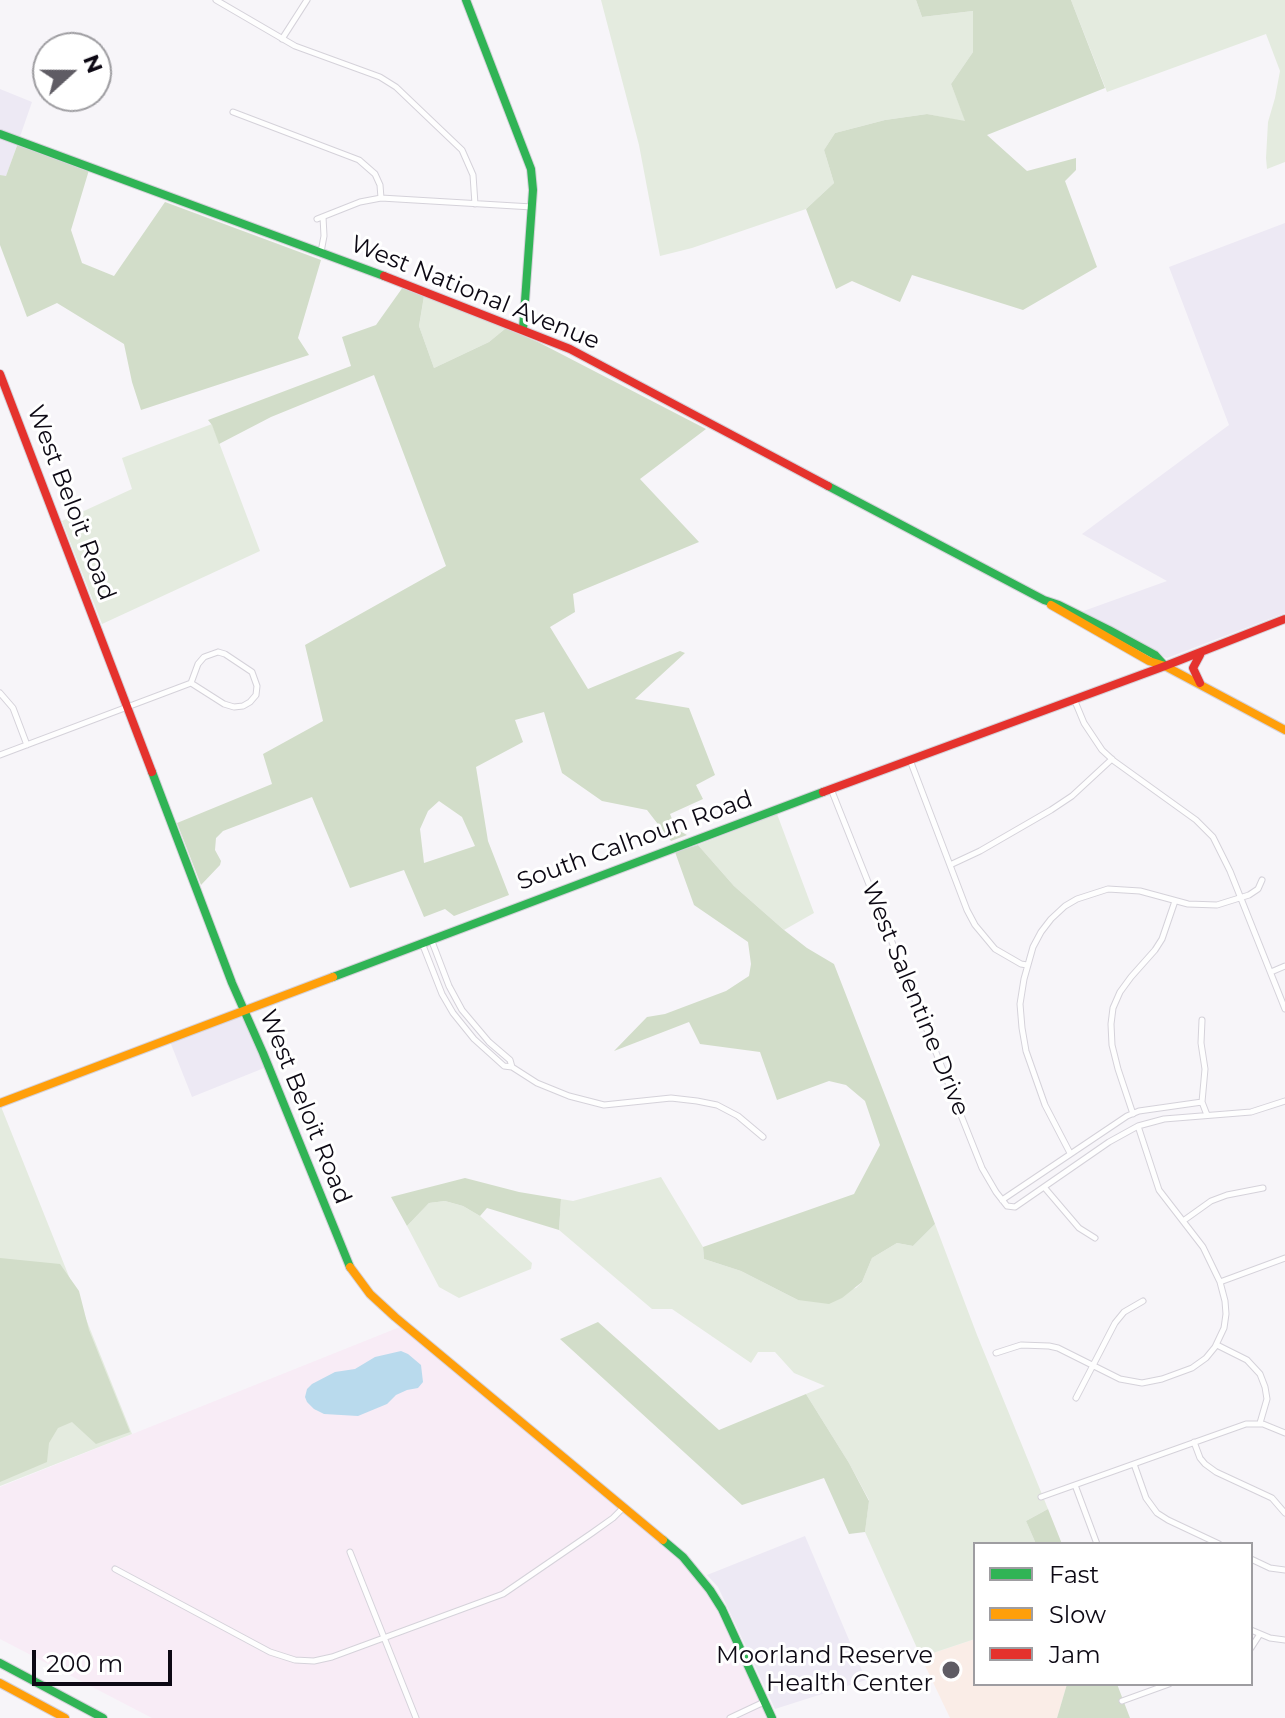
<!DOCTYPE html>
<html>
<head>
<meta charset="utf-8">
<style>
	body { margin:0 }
	#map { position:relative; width:1285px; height:1718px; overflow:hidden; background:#f7f5f9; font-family:Montserrat,sans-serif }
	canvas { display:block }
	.legend { position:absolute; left:973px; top:1542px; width:280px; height:144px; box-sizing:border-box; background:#fff; border:2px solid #9e9da1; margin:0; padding:10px 14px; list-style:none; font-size:24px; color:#0d0914 }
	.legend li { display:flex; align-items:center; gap:16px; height:40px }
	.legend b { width:40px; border:2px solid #9e9da1 }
	.north { position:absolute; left:32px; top:32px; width:80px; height:80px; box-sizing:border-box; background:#fff; border:2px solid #9e9da1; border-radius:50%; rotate:69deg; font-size:22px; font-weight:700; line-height:32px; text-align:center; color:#0d0914 }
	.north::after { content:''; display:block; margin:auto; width:28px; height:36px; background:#5f5c64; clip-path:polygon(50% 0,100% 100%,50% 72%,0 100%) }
	.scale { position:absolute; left:32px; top:1650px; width:140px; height:36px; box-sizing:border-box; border:4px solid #0d0914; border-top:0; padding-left:10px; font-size:24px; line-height:28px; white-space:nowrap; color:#0d0914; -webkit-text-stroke:6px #fff; paint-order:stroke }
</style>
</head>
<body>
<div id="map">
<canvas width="1285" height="1718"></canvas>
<ul class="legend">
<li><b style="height:10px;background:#30b455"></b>Fast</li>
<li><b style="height:10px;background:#ff9f0a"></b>Slow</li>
<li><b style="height:10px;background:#e5322d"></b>Jam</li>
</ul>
<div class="north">N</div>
<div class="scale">200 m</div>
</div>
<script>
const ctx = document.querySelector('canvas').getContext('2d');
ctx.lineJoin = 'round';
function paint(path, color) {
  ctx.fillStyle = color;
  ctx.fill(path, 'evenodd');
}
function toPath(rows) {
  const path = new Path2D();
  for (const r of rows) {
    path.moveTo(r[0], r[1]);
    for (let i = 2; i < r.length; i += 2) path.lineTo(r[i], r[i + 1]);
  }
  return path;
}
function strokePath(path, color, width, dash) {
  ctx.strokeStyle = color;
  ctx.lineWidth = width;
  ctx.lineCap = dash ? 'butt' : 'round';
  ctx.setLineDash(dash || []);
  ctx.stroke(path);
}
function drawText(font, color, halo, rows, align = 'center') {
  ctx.font = font + ' Montserrat,sans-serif';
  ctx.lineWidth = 6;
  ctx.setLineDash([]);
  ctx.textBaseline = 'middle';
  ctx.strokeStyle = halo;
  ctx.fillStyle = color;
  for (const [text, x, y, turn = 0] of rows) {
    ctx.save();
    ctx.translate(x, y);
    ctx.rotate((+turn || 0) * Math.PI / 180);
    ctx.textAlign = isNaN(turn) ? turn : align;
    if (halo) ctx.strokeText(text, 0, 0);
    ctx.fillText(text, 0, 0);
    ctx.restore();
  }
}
paint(toPath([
	[0,89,32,102,6,177,0,175],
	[1285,223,1285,613,1167,658,1164,657,1078,613,1167,581,1082,534,1229,425,1169,267],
	[245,1010,269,1066,192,1097,169,1039],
	[805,1536,866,1680,775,1709,718,1587,707,1575]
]), '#ede9f4');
paint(toPath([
	[405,1325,697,1573,700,1587,710,1590,772,1718,152,1718,0,1639,0,1487]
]), '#f8ecf6');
paint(toPath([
	[975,1639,975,1684,1067,1684,1057,1718,950,1718,921,1657]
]), '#faede7');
paint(toPath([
	[601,0,916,0,922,17,973,11,973,52,951,84,966,122,927,114,885,120,835,133,824,150,834,183,806,209,692,248,660,256,639,145],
	[1071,0,1285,0,1285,162,1267,169,1266,158,1268,122,1275,98,1280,71,1266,34,1107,92],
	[424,296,506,328,489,342,434,368,419,326],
	[212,424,260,551,102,624,62,521,132,489,122,458],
	[777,814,814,913,784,930,734,886,698,845],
	[0,1104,132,1434,0,1486],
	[661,1177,703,1247,704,1259,741,1271,798,1300,856,1288,862,1282,872,1258,897,1243,913,1246,935,1224,977,1335,1048,1509,1026,1521,1036,1544,975,1544,975,1639,921,1657,865,1532,869,1500,849,1463,806,1394,825,1386,794,1373,775,1352,758,1352,751,1363,672,1309,652,1309,559,1230,561,1199,573,1201],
	[445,1201,463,1206,480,1216,532,1263,531,1269,459,1298,439,1287,407,1226,429,1203]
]), '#e4ebdf');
paint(toPath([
	[916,0,1071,0,1105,88,987,135,1027,171,1076,158,1076,170,1065,181,1097,267,1023,310,912,275,900,302,852,281,836,289,806,209,834,183,824,150,835,133,885,120,927,114,965,121,951,84,973,52,973,11,922,17],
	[18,143,89,170,71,230,82,263,114,276,165,202,321,260,298,338,309,355,141,410,132,382,124,344,57,303,27,317,0,245,0,175,6,176],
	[403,287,424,296,419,326,434,368,489,342,506,328,540,343,706,429,640,479,699,542,573,594,575,612,550,627,588,689,680,651,685,653,635,699,689,708,715,775,696,785,703,799,670,814,676,829,687,835,671,841,647,810,602,801,562,773,544,712,515,720,523,742,476,767,488,841,509,895,454,916,445,909,424,917,404,870,350,888,312,797,223,831,216,838,215,850,221,861,220,865,201,885,177,823,272,784,263,754,323,721,305,645,446,566,374,375,271,417,219,444,212,425,208,420,351,366,342,337,376,325],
	[439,801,462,817,475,846,424,863,420,829,428,811],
	[698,845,734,886,784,930,807,948,834,964,935,1224,913,1246,897,1243,872,1258,862,1282,842,1298,829,1304,798,1300,741,1271,704,1259,703,1247,854,1194,880,1145,865,1101,846,1085,829,1081,777,1100,760,1052,700,1044,689,1022,614,1051,647,1017,665,1014,726,991,749,976,751,964,748,942,694,905,675,852],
	[465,1178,519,1192,561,1199,559,1230,487,1208,480,1216,463,1206,445,1201,429,1203,407,1226,391,1197],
	[0,1258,60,1264,79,1291,89,1330,130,1432,96,1444,72,1422,58,1428,49,1443,47,1462,0,1482],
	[598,1322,719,1430,806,1394,849,1463,869,1501,865,1532,849,1534,824,1478,742,1505,560,1339],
	[1048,1509,1062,1544,1036,1544,1026,1521],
	[1067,1684,1117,1684,1130,1718,1057,1718]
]), '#d2ddc9');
paint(toPath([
	[401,1351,408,1354,421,1365,423,1382,418,1388,407,1390,396,1395,387,1404,358,1416,324,1414,314,1409,307,1402,305,1397,307,1389,312,1384,335,1372,355,1369,375,1357]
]), '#b9daed');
const street = toPath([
	[216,0,295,46,380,77,396,87,462,150,473,175,475,204],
	[282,39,307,0],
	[233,112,359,160,375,174,380,185,381,198],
	[317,219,360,202,381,198,532,207],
	[321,252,324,236,323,217],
	[218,652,225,654,252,672,257,686,256,695,250,702,243,706,234,707,224,704,191,683,198,664,204,657,218,652],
	[0,693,13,708,27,745],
	[1074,699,1084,723,1102,750,1114,761,1196,820,1213,837,1230,871,1285,1009],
	[0,755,191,683],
	[910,760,967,910,975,925,995,949,1021,964,1027,965],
	[831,789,982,1168,996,1192,1007,1206,1015,1207,1109,1142,1138,1126,1164,1119,1251,1112,1285,1101],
	[950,865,980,851,1051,810,1072,796,1112,759],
	[431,939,449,986,462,1010,489,1042,510,1060,512,1067],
	[422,943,442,994,453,1013,474,1039,504,1066,512,1067,537,1083,569,1096,604,1105,671,1098,697,1101,717,1105,738,1116,763,1137],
	[1271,972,1285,966],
	[1202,1020,1201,1043,1205,1069,1202,1102,1207,1115],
	[1133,1114,1118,1069,1112,1045,1111,1024,1113,1008,1120,992,1131,977,1155,950,1162,939,1175,901],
	[1070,1153,1045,1105,1026,1051,1022,1028,1020,1004,1024,979,1033,947,1041,932,1051,919,1065,906,1077,899,1108,889,1140,891,1188,904,1217,905,1249,895,1258,889,1262,880],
	[1044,1187,1079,1228,1095,1238],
	[1002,1200,1127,1116,1139,1111,1202,1102],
	[1183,1221,1211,1201,1227,1195,1263,1188],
	[1220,1282,1285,1258],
	[1217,1345,1247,1360,1260,1374,1265,1387,1267,1399,1260,1423],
	[996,1353,1021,1345,1049,1346,1058,1348,1120,1379,1142,1383,1162,1379,1192,1368,1206,1358,1215,1347,1224,1328,1226,1314,1225,1301,1220,1282,1203,1247,1159,1190,1138,1126],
	[1076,1398,1115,1323,1124,1312,1143,1301],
	[1194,1442,1200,1458,1205,1464,1216,1472,1272,1498,1285,1513],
	[1134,1464,1146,1498,1157,1513,1168,1520,1219,1544],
	[1075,1485,1097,1544],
	[1041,1497,1246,1424,1263,1424,1285,1433],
	[350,1552,416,1718],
	[1251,1559,1270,1568,1285,1570],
	[115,1569,270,1652,295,1660,314,1661,332,1657,503,1594,592,1533,613,1518,623,1508],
	[1251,1630,1270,1638,1285,1640],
	[1251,1648,1260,1634],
	[1122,1701,1169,1684],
	[730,1718,764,1702]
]);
const fast = toPath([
	[466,0,531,169,533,190,523,329],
	[0,134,384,276],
	[828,486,1044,600,1059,605,1109,630,1155,655,1165,666],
	[152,772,232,983,263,1053,350,1267],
	[333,977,823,792],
	[663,1540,683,1557,710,1590,722,1609,772,1718],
	[0,1663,103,1718]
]);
const slow = toPath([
	[1051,605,1149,661,1165,666,1285,730],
	[0,1103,333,977],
	[350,1267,370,1294,395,1317,663,1540],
	[0,1683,65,1718]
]);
const jam = toPath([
	[384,276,570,349,828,486],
	[0,374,152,772],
	[1200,655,1193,668,1200,683],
	[823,792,1165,666,1285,619]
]);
strokePath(street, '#d5d2da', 7);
strokePath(fast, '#d5d2da', 10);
strokePath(slow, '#d5d2da', 10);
strokePath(jam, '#d5d2da', 10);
strokePath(street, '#fefefe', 5);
strokePath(fast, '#30b455', 8);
strokePath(slow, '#ff9f0a', 8);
strokePath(jam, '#e5322d', 8);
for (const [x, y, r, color] of [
	[951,1670,10,"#5f5c64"]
]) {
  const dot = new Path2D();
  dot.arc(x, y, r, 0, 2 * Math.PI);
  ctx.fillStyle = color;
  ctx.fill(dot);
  strokePath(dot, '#fff', 3);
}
drawText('24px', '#0d0914', '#fff', [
	["West National Avenue",475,293,22],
	["West Beloit Road",71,503,69],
	["South Calhoun Road",635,841,-20],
	["West Salentine Drive",915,999,68],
	["West Beloit Road",305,1107,68]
]);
drawText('24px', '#0d0914', '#fff', [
	["Moorland Reserve",933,1656],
	["Health Center",933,1684]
], 'right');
</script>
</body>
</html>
